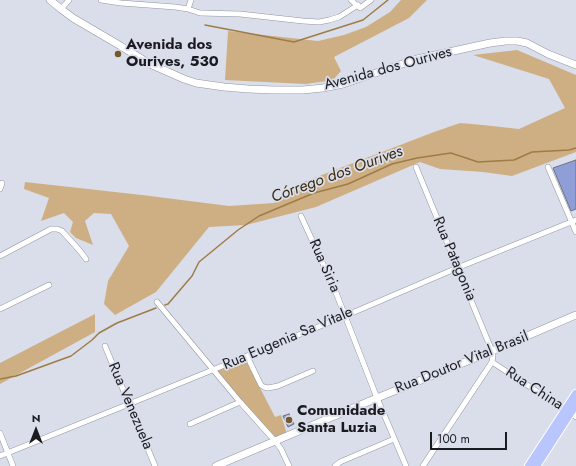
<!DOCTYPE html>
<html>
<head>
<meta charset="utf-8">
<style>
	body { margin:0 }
	#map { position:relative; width:576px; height:466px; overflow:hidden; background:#dadeeb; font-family:Jost,sans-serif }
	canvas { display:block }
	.north { position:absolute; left:16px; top:410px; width:40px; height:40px; -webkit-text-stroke:3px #dadeeb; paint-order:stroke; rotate:0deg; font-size:11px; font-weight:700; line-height:16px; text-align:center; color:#1a1b20 }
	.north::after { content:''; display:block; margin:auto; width:14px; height:18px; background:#1a1b20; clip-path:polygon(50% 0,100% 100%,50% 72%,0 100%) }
	.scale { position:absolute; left:430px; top:432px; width:77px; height:18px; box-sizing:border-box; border:2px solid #1a1b20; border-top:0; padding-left:5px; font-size:12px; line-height:14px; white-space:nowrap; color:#1a1b20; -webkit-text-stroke:3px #dadeeb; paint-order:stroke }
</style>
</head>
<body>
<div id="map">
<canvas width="576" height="466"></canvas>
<div class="north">N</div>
<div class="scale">100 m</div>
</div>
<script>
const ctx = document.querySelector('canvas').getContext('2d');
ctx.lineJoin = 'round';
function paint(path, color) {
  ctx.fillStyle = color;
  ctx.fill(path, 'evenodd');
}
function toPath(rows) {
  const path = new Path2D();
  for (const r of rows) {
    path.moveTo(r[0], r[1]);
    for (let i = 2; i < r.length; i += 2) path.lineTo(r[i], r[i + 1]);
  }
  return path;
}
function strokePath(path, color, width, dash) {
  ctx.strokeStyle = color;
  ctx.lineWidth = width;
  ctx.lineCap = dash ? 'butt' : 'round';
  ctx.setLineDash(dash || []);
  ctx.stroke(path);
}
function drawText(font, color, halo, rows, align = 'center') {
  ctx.font = font + ' Jost,sans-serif';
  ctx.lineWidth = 3.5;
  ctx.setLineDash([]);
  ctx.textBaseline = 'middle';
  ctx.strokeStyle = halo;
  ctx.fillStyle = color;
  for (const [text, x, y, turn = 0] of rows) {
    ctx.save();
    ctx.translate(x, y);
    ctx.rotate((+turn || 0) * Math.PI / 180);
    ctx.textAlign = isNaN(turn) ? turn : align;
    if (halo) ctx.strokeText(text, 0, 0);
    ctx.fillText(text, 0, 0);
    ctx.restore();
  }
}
paint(toPath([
	[401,0,427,0,409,18,334,57,341,71,333,80,306,84,225,80,228,31,318,41,344,35,366,27,390,12],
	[517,50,576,75,576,152,512,176,483,172,440,169,420,162,316,207,246,225,209,227,156,292,115,315,104,304,108,281,129,246,111,214,94,213,85,221,93,245,76,238,70,232,73,222,64,213,41,221,49,198,24,189,25,182,142,195,229,206,274,203,288,195,301,183,434,132,460,123,483,125,519,129,565,108,549,79,473,55],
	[95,314,95,332,0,384,0,363],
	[246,358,256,380,275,417,281,415,287,434,275,440,216,371]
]), '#ceaf83');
strokePath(toPath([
	[205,25,294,42,363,20,388,0],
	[165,305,168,304,192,276,199,262,238,230,259,216,314,193,348,184,392,164,417,158,451,153,478,162,514,160,532,152,569,150,576,148],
	[0,379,16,376,71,356,92,340,99,333,117,323,156,308]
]), '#9f7c45', 1.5);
const building = toPath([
	[576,160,576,209,571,211,553,168,576,160],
	[289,414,294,424,288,427,283,416,289,414]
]);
paint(building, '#8f9ed7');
strokePath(building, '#6e727d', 1);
const street = toPath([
	[101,0,121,3,175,7,188,9,200,13,240,14,303,21,319,22,329,20,339,17,358,5],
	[351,0,360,8,371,0],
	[61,9,69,0],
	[188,9,191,0],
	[416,167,492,351,493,355,492,362,423,466],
	[548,167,576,232],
	[0,189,2,183],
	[301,216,335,290,377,398,406,466],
	[0,256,51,229,57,229,62,231,80,251,86,259],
	[157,302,240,402,275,441,281,449,289,466],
	[0,309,49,285],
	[105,346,155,466],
	[247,356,259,381,261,385,264,387,268,388,278,386,313,371],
	[492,362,576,417],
	[190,424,240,402],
	[0,433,13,466],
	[0,456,129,404,345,316,457,268,576,220],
	[335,466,340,462,394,439]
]);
const secondary = toPath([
	[50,0,61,9,73,18,119,45,150,64,184,79,196,83,224,87,248,89,275,90,303,90,323,88,343,84,417,59,490,43,506,41,517,41,527,43,548,54,576,65],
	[216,466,377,398,492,351,576,315]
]);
const primary = toPath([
	[529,466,576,394],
	[536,466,576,404]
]);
strokePath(street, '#9296a2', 6);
strokePath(secondary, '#9296a2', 8);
strokePath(primary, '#fff', 10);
strokePath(street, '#fff', 5);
strokePath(secondary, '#fff', 7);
strokePath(primary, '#b9c6fd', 8);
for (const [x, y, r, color] of [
	[118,54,4,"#75592c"],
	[289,420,4,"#75592c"]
]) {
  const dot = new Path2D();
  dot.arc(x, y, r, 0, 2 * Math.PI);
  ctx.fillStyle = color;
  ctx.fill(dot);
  strokePath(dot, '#dadeeb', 1.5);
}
drawText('bold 15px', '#1a1b20', '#dadeeb', [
	["Avenida dos",126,45],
	["Ourives, 530",126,62],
	["Comunidade",297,411],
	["Santa Luzia",297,428]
], 'left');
drawText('15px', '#1a1b20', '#dadeeb', [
	["Avenida dos Ourives",388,69,-15],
	["Rua Patagonia",454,259,67],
	["Rua Siria",324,266,66],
	["Rua Eugenia Sa Vitale",288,339,-23],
	["Rua Doutor Vital Brasil",462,363,-22],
	["Rua China",534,389,33],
	["Rua Venezuela",130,406,67]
]);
drawText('italic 16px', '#3c2c12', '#dadeeb', [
	["Córrego dos Ourives",337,175,-20]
]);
</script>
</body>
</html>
